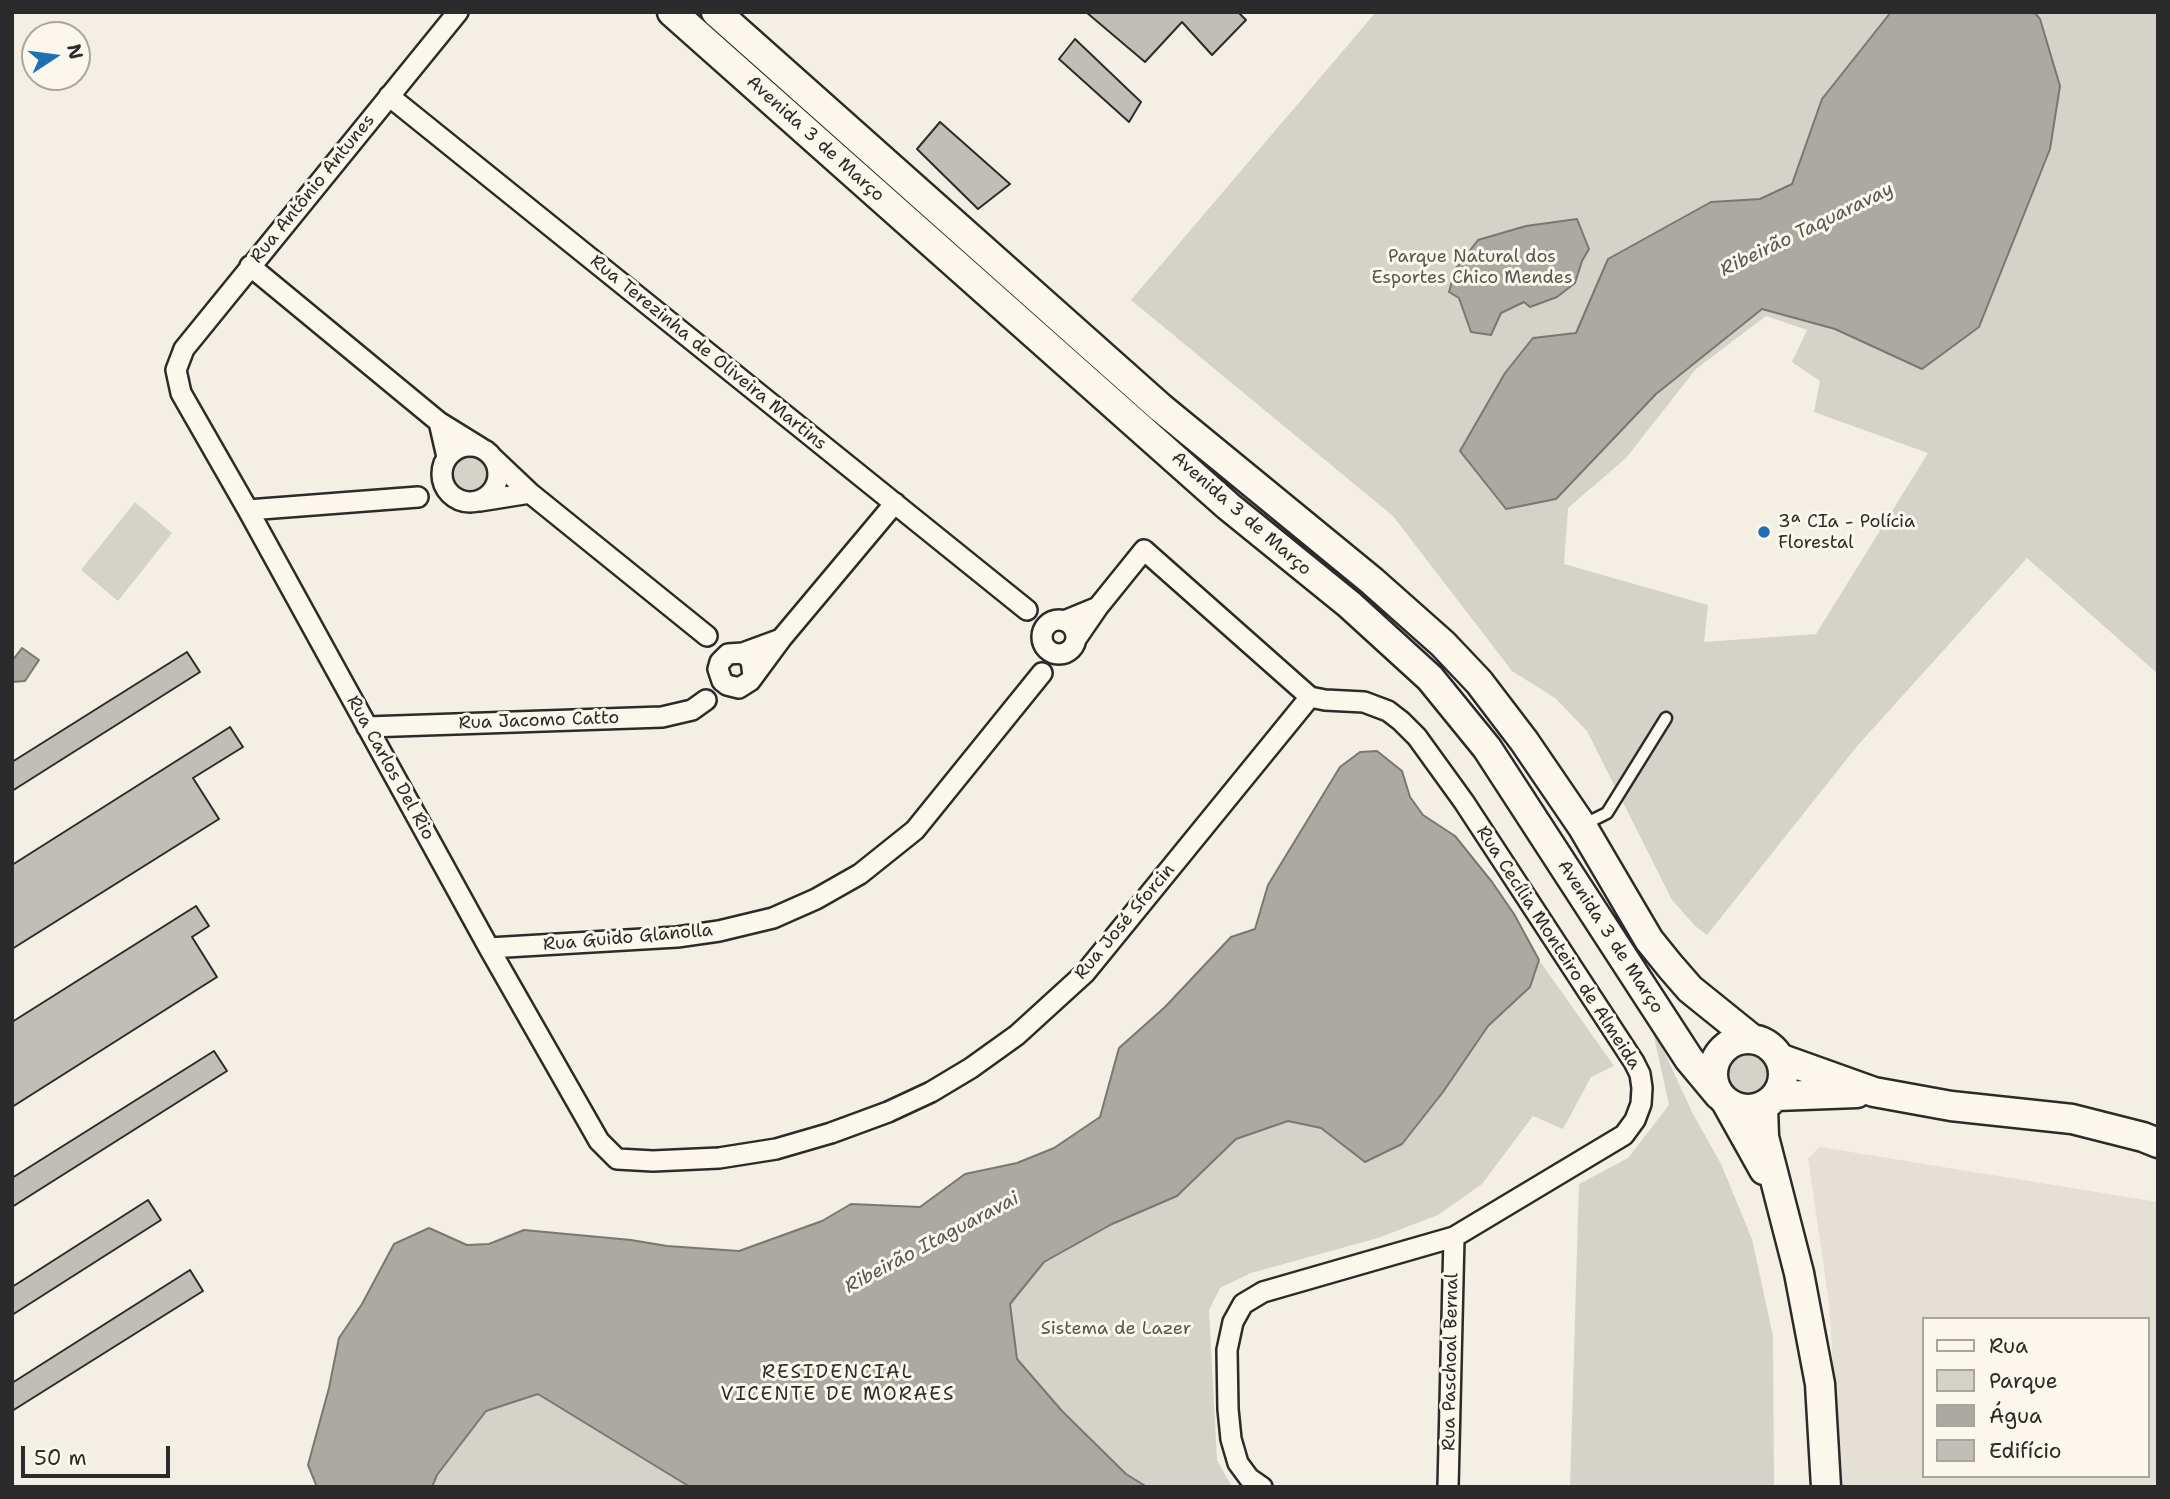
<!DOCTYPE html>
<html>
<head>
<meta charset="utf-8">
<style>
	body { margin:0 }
	#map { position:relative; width:2170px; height:1499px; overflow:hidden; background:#f3efe4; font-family:"Shantell Sans",sans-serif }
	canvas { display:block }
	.frame { position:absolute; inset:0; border:14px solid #2b2b2b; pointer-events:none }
	.legend { position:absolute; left:1922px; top:1317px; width:228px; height:161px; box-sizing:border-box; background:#fbf7ec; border:2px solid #a8a59f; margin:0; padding:9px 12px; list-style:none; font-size:21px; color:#2b2b2b }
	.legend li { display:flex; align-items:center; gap:14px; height:35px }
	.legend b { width:35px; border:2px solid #a8a59f }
	.north { position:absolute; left:21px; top:21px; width:70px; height:70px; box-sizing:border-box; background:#fbf7ec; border:2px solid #a8a59f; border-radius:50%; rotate:77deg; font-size:19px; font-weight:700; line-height:28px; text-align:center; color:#2b2b2b }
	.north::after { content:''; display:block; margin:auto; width:24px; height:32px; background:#1f6fb2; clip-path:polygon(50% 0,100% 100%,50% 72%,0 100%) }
	.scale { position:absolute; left:21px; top:1446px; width:149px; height:32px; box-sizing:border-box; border:4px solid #2b2b2b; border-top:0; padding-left:9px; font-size:21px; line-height:24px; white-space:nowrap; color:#2b2b2b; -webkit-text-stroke:5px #fbf7ec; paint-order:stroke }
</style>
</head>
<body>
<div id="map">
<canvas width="2170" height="1499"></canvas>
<div class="frame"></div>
<ul class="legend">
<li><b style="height:9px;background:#fbf7ec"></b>Rua</li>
<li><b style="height:19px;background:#d5d2c9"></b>Parque</li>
<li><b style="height:19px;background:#aca9a2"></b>Água</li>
<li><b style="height:19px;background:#c0beb6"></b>Edifício</li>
</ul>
<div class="north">N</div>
<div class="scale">50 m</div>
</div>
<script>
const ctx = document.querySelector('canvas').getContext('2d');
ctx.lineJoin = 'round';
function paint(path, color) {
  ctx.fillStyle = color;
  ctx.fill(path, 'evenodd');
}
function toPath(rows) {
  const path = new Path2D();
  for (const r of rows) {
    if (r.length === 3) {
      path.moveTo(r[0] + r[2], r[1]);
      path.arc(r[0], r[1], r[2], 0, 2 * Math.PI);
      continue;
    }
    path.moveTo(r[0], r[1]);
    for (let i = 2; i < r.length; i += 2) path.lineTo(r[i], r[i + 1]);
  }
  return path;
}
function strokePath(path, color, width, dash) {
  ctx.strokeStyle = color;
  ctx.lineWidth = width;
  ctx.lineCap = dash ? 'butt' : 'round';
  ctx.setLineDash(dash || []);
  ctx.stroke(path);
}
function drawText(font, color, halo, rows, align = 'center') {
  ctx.font = font + ' "Shantell Sans",sans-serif';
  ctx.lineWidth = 6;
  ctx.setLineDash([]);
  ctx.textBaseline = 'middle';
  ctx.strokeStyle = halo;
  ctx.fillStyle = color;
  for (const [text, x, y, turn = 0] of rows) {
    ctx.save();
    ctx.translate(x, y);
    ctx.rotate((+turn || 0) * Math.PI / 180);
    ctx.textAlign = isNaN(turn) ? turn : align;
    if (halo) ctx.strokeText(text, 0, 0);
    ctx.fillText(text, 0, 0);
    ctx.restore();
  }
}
paint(toPath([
	[1820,1147,2158,1202,2158,1487,1841,1487,1829,1303,1808,1158],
	[1923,1319,2147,1319,2147,1476,1923,1476]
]), '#e4e0d6');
paint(toPath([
	[1376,12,2158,12,2158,674,2027,558,1858,745,1707,935,1695,926,1672,900,1587,731,1555,698,1512,671,1393,516,1131,300],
	[1766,316,1807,330,1792,362,1820,381,1814,412,1928,453,1816,634,1704,642,1708,605,1564,564,1568,508,1626,458,1696,369],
	[470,474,23],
	[135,502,172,533,118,601,81,570],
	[1539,960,1614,1066,1591,1077,1563,1129,1533,1116,1482,1184,1438,1215,1378,1238,1251,1273,1220,1288,1209,1310,1217,1460,1232,1487,1147,1487,1126,1474,1062,1411,1017,1359,1009,1305,1044,1262,1112,1224,1177,1196,1236,1139,1288,1121,1321,1128,1365,1162,1402,1144,1443,1092,1488,1026,1530,987],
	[1651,1023,1692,1112,1721,1164,1752,1239,1773,1336,1774,1487,1570,1487,1579,1184,1628,1158,1669,1105],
	[1747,1073,23],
	[538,1394,611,1439,690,1487,432,1487,437,1475,486,1411]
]), '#d5d2c9');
const water = toPath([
	[1891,12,2034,12,2040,19,2060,86,2050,149,1979,327,1922,369,1835,329,1762,309,1656,394,1556,499,1506,509,1460,451,1505,373,1533,338,1576,333,1608,259,1711,202,1760,199,1792,184,1822,99,1891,12],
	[1577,219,1589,249,1582,261,1575,283,1557,297,1530,307,1524,302,1501,313,1491,335,1471,332,1459,298,1449,292,1455,270,1478,240,1526,226,1577,219],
	[22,648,39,660,25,681,12,682,12,661,22,648],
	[1377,751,1402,771,1410,797,1423,815,1455,836,1492,882,1514,914,1539,960,1530,987,1488,1026,1443,1092,1402,1144,1365,1162,1321,1128,1288,1121,1236,1139,1177,1196,1112,1224,1044,1262,1010,1304,1017,1359,1062,1411,1126,1474,1147,1487,690,1487,538,1394,486,1411,437,1475,432,1487,317,1487,308,1465,329,1388,339,1338,362,1304,394,1244,429,1228,467,1245,489,1244,524,1230,631,1240,667,1246,739,1251,822,1221,851,1204,920,1207,965,1174,1017,1163,1054,1148,1100,1117,1119,1048,1165,1007,1231,937,1255,929,1268,885,1340,767,1360,752,1377,751]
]);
paint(water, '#aca9a2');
strokePath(water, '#787772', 2);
const building = toPath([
	[1086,12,1238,12,1246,20,1212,55,1182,22,1145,62,1086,12],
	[1075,39,1141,102,1129,122,1059,59,1075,39],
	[940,122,1010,184,978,209,917,149,940,122],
	[187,652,200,672,12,791,12,762,187,652],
	[230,727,243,747,193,778,219,819,12,949,12,865,230,727],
	[196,906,209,926,192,937,217,977,12,1107,12,1022,196,906],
	[214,1051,227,1071,12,1207,12,1178,214,1051],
	[148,1200,161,1220,12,1315,12,1287,148,1200],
	[190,1270,203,1291,12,1411,12,1383,190,1270]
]);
paint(building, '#c0beb6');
strokePath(building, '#2b2b2b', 2);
const lane = toPath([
	[1585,824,1607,813,1666,718]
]);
const street = toPath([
	[458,12,184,349,176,370,181,393,248,510,489,948,599,1141,617,1159,653,1161,719,1158,776,1149,831,1133,888,1112,931,1092,971,1068,1017,1035,1085,973,1310,697],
	[389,96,1027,610],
	[250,266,439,422],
	[470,474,28],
	[447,457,439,422,481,448],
	[530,493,707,636],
	[480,501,530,493,493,458],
	[248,510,418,497],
	[1098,607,1144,550,1310,697,1325,700,1364,702,1388,711,1401,721,1417,737,1464,802,1634,1062,1640,1074,1642,1088,1641,1104,1635,1120,1624,1135,1454,1237,1263,1292,1243,1304,1233,1322,1227,1350,1228,1409,1231,1439,1238,1463,1249,1478,1262,1487],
	[1059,637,17],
	[1064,621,1098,607,1076,639],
	[781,639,895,503],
	[743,653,781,639,750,681,739,688,727,685,722,681,718,669,720,662,728,654,743,653,751,660,753,676],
	[367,727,662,717,692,710,706,700],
	[489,948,677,937,719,931,773,918,816,899,860,874,915,830,1042,673],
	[1448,1487,1454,1237]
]);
const secondary = toPath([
	[672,12,1228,506,1350,605,1430,678,1487,748,1689,1059,1719,1095],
	[716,12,1161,408,1372,581,1443,644,1479,682,1524,741,1582,826,1649,940,1670,966,1690,989,1752,1039],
	[1748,1074,35],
	[1779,1058,1874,1092,1951,1106,2072,1119,2143,1137,2158,1143],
	[1776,1096,1857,1093],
	[1726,1102,1764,1170],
	[1763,1107,1764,1137,1799,1273,1820,1384,1826,1487]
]);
strokePath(lane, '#2b2b2b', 15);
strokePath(street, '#2b2b2b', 24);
strokePath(secondary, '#2b2b2b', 33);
strokePath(lane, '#fbf7ec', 10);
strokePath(street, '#fbf7ec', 19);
strokePath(secondary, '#fbf7ec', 28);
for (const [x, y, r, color] of [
	[1764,532,7,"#1f6fb2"]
]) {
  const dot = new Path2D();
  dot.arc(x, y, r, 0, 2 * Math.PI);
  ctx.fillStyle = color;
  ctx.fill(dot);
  strokePath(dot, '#fbf7ec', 2.5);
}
drawText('18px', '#2b2b2b', '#fbf7ec', [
	["Avenida 3 de Março",815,139,42],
	["Rua Antônio Antunes",313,189,-51],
	["Rua Terezinha de Oliveira Martins",708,353,39],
	["Avenida 3 de Março",1241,514,41],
	["Rua Jacomo Catto",539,721,-2],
	["Rua Carlos Del Rio",390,768,61],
	["Rua José Sforcin",1125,922,-50],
	["Avenida 3 de Março",1610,937,57],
	["Rua Guido Glanolla",628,938,-5],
	["Rua Cecília Monteiro de Almeida",1558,948,57],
	["Rua Paschoal Bernal",1451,1362,-89]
]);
drawText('18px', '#565552', '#fbf7ec', [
	["Parque Natural dos",1472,257],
	["Esportes Chico Mendes",1472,278],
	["Sistema de Lazer",1116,1329]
]);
drawText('18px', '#2b2b2b', '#fbf7ec', [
	["3ª CIa - Polícia",1778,522],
	["Florestal",1778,543]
], 'left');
drawText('italic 19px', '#585755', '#fbf7ec', [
	["Ribeirão Taquaravay",1807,230,-26],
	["Ribeirão Itaguaravai",932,1243,-28]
]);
ctx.letterSpacing = '2px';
drawText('19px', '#2b2b2b', '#fbf7ec', [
	["RESIDENCIAL",838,1373],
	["VICENTE DE MORAES",838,1395]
]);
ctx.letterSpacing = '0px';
</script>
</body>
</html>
